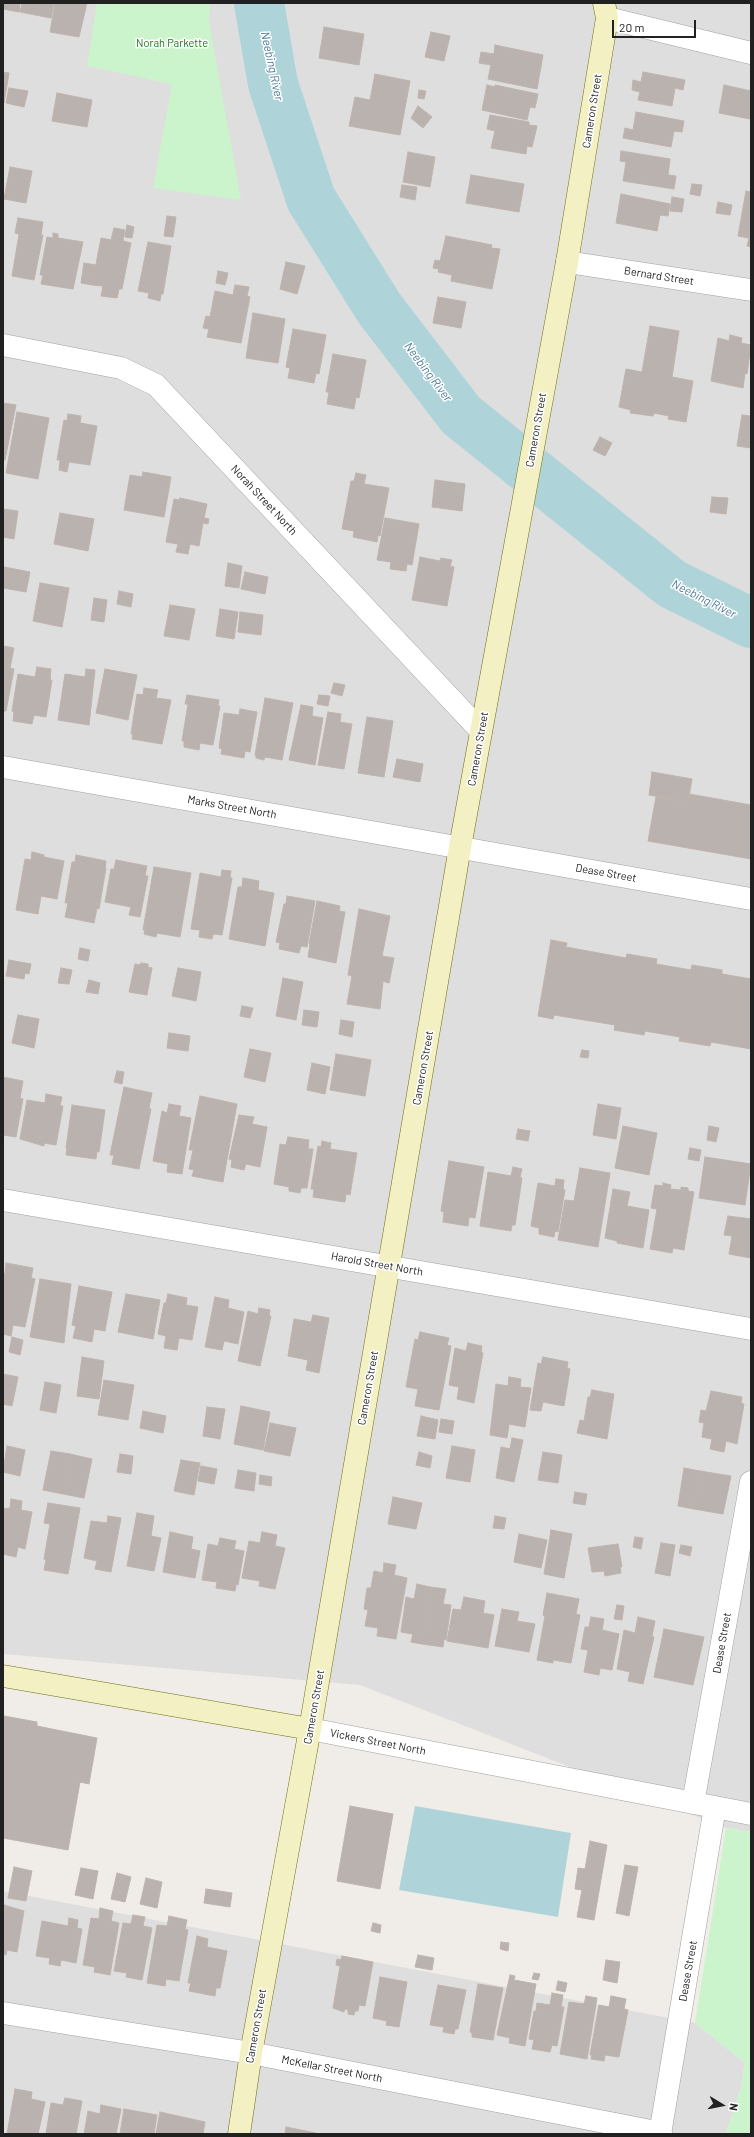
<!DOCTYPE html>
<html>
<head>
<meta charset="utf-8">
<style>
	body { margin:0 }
	#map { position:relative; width:754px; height:2137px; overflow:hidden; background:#f0ede9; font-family:Barlow,sans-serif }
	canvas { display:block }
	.frame { position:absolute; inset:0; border:4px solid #212121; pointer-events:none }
	.north { position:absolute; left:702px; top:2085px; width:40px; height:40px; -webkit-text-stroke:3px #fff; paint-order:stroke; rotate:100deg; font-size:11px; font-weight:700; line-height:16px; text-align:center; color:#212121 }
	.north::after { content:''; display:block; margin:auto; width:14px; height:18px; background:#212121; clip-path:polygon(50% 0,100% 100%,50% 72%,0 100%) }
	.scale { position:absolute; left:612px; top:20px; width:84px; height:18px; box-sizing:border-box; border:2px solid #212121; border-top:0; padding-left:5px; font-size:12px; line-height:14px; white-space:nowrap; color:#212121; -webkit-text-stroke:3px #fff; paint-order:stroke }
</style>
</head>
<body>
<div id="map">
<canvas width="754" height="2137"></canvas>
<div class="frame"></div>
<div class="north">N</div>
<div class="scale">20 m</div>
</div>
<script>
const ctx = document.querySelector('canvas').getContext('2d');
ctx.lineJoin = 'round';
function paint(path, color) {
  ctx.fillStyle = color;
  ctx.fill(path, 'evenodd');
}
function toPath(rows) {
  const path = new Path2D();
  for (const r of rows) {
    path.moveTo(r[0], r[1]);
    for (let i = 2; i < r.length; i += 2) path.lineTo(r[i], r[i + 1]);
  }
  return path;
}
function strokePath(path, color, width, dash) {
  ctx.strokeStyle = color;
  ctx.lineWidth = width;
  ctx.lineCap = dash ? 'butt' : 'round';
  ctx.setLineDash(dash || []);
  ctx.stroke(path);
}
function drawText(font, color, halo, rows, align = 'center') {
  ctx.font = font + ' Barlow,sans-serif';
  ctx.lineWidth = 3;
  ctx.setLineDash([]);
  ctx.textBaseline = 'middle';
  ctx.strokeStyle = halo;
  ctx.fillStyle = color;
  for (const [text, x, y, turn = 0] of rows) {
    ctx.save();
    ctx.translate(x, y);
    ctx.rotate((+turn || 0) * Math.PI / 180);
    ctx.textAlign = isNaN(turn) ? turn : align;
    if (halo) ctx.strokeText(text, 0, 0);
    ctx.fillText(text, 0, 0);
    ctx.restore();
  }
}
paint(toPath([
	[3,3,751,3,751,1832,726,1828,360,1685,3,1654],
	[3,1891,695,2023,745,2063,740,2091,726,2134,3,2134]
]), '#dfdede');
paint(toPath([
	[97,3,210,3,209,22,241,200,153,188,172,84,87,66],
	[726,1828,751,1832,751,2134,726,2134,740,2091,745,2063,695,2023]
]), '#ccf4cc');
paint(toPath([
	[415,1806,571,1833,558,1917,399,1890]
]), '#aed4d9');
strokePath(toPath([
	[259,3,273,84,311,199,379,308,461,415,672,584,751,623]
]), '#aed4d9', 50);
const building = toPath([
	[3,3,20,3,19,12,3,9,3,3],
	[22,3,54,3,51,18,20,12,22,3],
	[55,3,87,3,79,37,50,32,55,3],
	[324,27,364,34,359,65,319,58,324,27],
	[431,32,450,36,444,61,425,57,431,32],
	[495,45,543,55,537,89,488,79,491,65,479,63,481,52,494,54,495,45],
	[3,72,9,73,4,103,3,103,3,72],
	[643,72,685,80,683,90,675,88,672,106,638,100,640,92,632,90,633,80,641,82,643,72],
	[375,74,410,81,400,135,349,126,355,97,370,100,375,74],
	[487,85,495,87,495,85,538,94,535,108,530,107,527,120,482,110,487,85],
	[724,85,751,91,750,119,719,113,724,85],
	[9,88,28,91,24,107,6,103,9,88],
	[419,90,426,91,424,99,418,98,419,90],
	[57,93,92,100,87,127,52,121,57,93],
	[418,106,432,117,423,128,411,118,418,106],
	[636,112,684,121,682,132,674,131,671,147,623,138,625,128,633,130,636,112],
	[490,115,529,122,529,125,537,126,532,147,527,146,526,154,491,148,495,131,487,129,490,115],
	[621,151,670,159,668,175,676,176,674,189,623,181,626,162,620,161,621,151],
	[408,152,435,157,430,187,403,182,408,152],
	[10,167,32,171,26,203,4,199,10,167],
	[471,175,524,184,519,212,466,203,471,175],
	[692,184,702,185,700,196,690,194,692,184],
	[402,185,417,187,415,200,400,197,402,185],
	[746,191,751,192,751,247,747,246,749,238,738,236,746,191],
	[621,194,670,204,668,216,660,215,657,231,616,223,621,194],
	[672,197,684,199,682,212,670,211,672,197],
	[718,202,732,205,730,215,716,213,718,202],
	[167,216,176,217,173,237,164,236,167,216],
	[18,218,43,222,41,235,43,235,34,280,12,276,19,234,15,233,18,218],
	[127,225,134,227,132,238,125,237,127,225],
	[114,228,125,230,123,241,131,243,122,289,119,289,117,298,101,296,103,286,92,285,101,238,111,240,114,228],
	[53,233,58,234,58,238,83,242,73,289,41,284,43,275,40,275,47,237,53,238,53,233],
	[446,236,492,245,491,248,500,249,492,289,451,281,452,275,438,272,439,269,433,268,435,260,440,261,446,236],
	[148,242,171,246,163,294,161,294,160,301,148,298,149,293,138,291,148,242],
	[286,262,305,266,297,294,280,289,286,262],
	[84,263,96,265,92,285,81,283,84,263],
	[218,271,228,273,225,285,216,283,218,271],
	[235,285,249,287,247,296,250,297,241,343,207,337,209,329,203,328,206,316,210,317,215,291,233,295,235,285],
	[438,297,466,302,461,328,433,323,438,297],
	[253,313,285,319,278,363,246,358,253,313],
	[650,326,679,331,672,377,693,381,686,422,668,419,669,416,654,413,653,416,630,413,631,410,619,407,626,369,642,372,650,326],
	[293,329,326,335,319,374,316,373,314,383,288,378,290,368,286,367,293,329],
	[730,335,742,338,741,343,751,345,747,374,745,373,743,388,711,381,718,338,729,341,730,335],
	[333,354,366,360,359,398,356,397,354,409,327,404,329,392,326,392,333,354],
	[3,403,16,405,5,460,3,460,3,403],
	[17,412,49,418,38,479,6,473,17,412],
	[68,414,81,416,80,423,97,426,90,465,69,462,67,472,59,470,60,460,57,460,64,420,67,421,68,414],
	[742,415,751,416,751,448,737,446,742,415],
	[600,437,612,443,605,456,593,450,600,437],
	[143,472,171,477,164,517,124,510,130,475,142,477,143,472],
	[356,473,366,475,364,484,389,488,380,536,378,535,377,542,353,537,354,531,342,529,351,481,354,481,356,473],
	[435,480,465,484,462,511,432,507,435,480],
	[712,497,728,498,726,514,710,512,712,497],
	[180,498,207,504,204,518,209,519,208,524,203,523,199,546,190,544,188,554,176,552,178,544,166,542,174,499,180,500,180,498],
	[3,509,18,511,14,539,3,537,3,509],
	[60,513,94,519,88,551,54,544,60,513],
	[385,518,419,524,412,565,407,564,406,571,390,569,391,562,377,560,385,518],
	[420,557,440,561,441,558,452,560,450,566,454,567,447,606,412,600,420,557],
	[228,563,242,566,239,588,225,586,228,563],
	[4,567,30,572,26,592,3,588,4,567],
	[245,572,268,577,265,594,241,589,245,572],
	[40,583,69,588,62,627,33,621,40,583],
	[119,591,133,594,131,607,117,604,119,591],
	[94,598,107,600,104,622,91,620,94,598],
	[170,605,195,609,189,640,164,636,170,605],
	[220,609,238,612,234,639,216,636,220,609],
	[240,612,263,615,261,635,238,632,240,612],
	[3,646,14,648,10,668,14,669,6,711,3,711,3,646],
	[37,667,51,669,50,680,52,680,46,717,34,715,32,724,13,721,14,712,12,711,18,674,35,677,37,667],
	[86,669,95,670,89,725,58,720,65,674,85,677,86,669],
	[105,669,137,675,128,720,96,713,105,669],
	[334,683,345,685,342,696,331,693,334,683],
	[144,688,158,690,156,698,171,700,162,744,132,739,133,734,131,734,137,694,143,695,144,688],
	[187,695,219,700,218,706,220,706,213,745,200,743,199,750,184,747,184,741,182,741,188,704,185,704,187,695],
	[319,695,330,696,328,706,317,704,319,695],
	[265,698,293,703,282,760,265,757,264,760,256,758,256,755,255,755,265,698],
	[301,705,313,707,312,716,323,718,315,765,289,760,301,705],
	[240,709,257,712,250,752,245,751,244,758,221,754,222,749,219,748,224,713,239,715,240,709],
	[328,712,341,714,340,722,352,724,344,769,318,765,328,712],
	[367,717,393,721,384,777,358,773,367,717],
	[397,759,423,764,420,782,393,777,397,759],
	[652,772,692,779,688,802,649,795,652,772],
	[689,794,751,805,751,859,648,841,656,797,688,802,689,794],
	[32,852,44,855,44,857,64,861,57,899,41,896,38,914,16,910,25,859,31,860,32,852],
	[76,855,106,861,105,868,106,868,99,909,97,908,94,923,65,917,68,903,65,903,72,862,75,862,76,855],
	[116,860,147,866,145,876,148,876,140,917,129,915,131,907,105,902,111,869,114,869,116,860],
	[154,867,191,873,180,937,157,933,156,937,144,934,145,930,143,930,154,867],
	[222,870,231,871,230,878,232,878,222,935,213,934,212,939,199,937,200,930,191,929,200,873,221,877,222,870],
	[243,878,259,881,258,890,274,893,265,946,229,939,238,887,242,887,243,878],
	[287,896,315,901,307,947,301,946,299,953,279,949,280,943,276,942,284,904,286,904,287,896],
	[317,901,340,906,339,911,345,912,336,963,308,957,310,944,309,944,317,901],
	[359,909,390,916,382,956,394,958,389,983,383,981,380,1009,347,1004,352,976,348,975,359,909],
	[551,940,567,943,566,947,626,958,627,954,657,959,656,964,691,970,692,965,722,970,722,974,751,979,751,1049,711,1042,710,1046,679,1041,680,1037,645,1031,644,1035,614,1030,615,1025,554,1015,553,1019,538,1016,551,940],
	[80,948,90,950,88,961,78,959,80,948],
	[9,960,31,964,29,974,25,973,24,979,6,976,9,960],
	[141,963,148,964,148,967,152,968,147,995,129,992,135,964,140,965,141,963],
	[61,968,72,970,69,984,58,983,61,968],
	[178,968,201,972,196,1001,172,996,178,968],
	[283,978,303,982,296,1020,276,1016,283,978],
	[89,980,100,983,98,994,86,992,89,980],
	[242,1006,253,1008,250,1018,240,1016,242,1006],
	[304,1010,319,1012,317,1027,302,1025,304,1010],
	[18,1015,39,1019,34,1048,12,1043,18,1015],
	[341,1020,354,1022,352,1037,339,1034,341,1020],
	[169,1033,190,1036,188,1051,167,1048,169,1033],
	[250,1049,271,1053,265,1082,244,1077,250,1049],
	[582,1050,589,1051,588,1058,580,1057,582,1050],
	[336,1054,371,1060,365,1096,330,1090,336,1054],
	[312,1063,330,1067,325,1094,307,1090,312,1063],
	[117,1071,124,1072,122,1084,114,1082,117,1071],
	[3,1077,23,1081,20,1098,23,1099,16,1137,3,1135,3,1077],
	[124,1087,152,1093,149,1108,151,1109,139,1169,112,1164,114,1155,110,1155,124,1087],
	[46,1094,62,1097,60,1106,63,1106,56,1145,44,1143,44,1146,20,1139,27,1100,45,1103,46,1094],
	[200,1096,237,1104,223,1182,192,1176,194,1170,189,1169,193,1150,189,1150,200,1096],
	[169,1104,181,1106,179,1116,191,1118,182,1174,167,1172,168,1164,153,1161,162,1111,167,1113,169,1104],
	[598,1104,621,1108,616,1139,593,1135,598,1104],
	[72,1105,105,1110,99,1152,97,1151,96,1159,66,1155,67,1149,66,1148,72,1105],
	[239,1115,254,1117,252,1124,267,1127,260,1167,246,1164,244,1170,231,1167,232,1160,229,1159,239,1115],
	[623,1126,657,1133,649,1175,615,1168,623,1126],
	[709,1126,719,1128,716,1142,707,1140,709,1126],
	[518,1129,530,1131,528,1141,516,1139,518,1129],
	[288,1137,309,1140,308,1149,313,1149,307,1188,301,1188,300,1193,289,1191,289,1187,274,1184,280,1144,286,1145,288,1137],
	[322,1141,331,1143,330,1149,357,1153,350,1195,346,1194,345,1202,313,1197,314,1189,311,1189,318,1146,321,1147,322,1141],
	[690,1148,701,1150,699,1161,688,1159,690,1148],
	[705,1157,751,1164,745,1205,699,1198,705,1157],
	[449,1161,484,1167,475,1218,469,1217,468,1226,443,1222,444,1212,441,1211,449,1161],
	[513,1167,522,1169,520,1177,522,1178,515,1225,512,1225,511,1231,480,1226,488,1172,511,1176,513,1167],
	[580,1168,610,1173,598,1247,558,1240,565,1200,574,1201,580,1168],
	[556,1179,564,1180,563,1189,565,1190,558,1232,555,1231,554,1237,539,1234,539,1228,531,1226,538,1183,555,1186,556,1179],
	[663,1183,671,1185,670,1189,681,1190,681,1187,688,1188,688,1191,694,1192,684,1250,673,1248,672,1253,650,1249,657,1209,651,1208,655,1185,663,1186,663,1183],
	[613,1189,630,1192,627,1206,649,1210,643,1248,617,1243,617,1241,605,1238,613,1189],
	[728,1216,751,1219,751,1258,729,1254,732,1236,724,1235,728,1216],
	[6,1263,33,1268,31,1278,35,1279,25,1327,13,1325,11,1336,3,1334,3,1273,5,1274,6,1263],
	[40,1279,71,1284,64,1343,30,1337,40,1279],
	[79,1286,112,1292,105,1331,94,1329,92,1342,73,1338,76,1326,72,1325,79,1286],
	[126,1294,160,1300,153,1339,118,1332,126,1294],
	[168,1294,187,1298,186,1305,198,1307,192,1340,179,1338,177,1350,164,1348,166,1336,158,1334,164,1303,166,1303,168,1294],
	[215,1297,229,1300,228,1308,244,1312,238,1344,224,1341,222,1350,205,1347,215,1297],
	[259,1308,270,1310,269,1316,271,1316,260,1366,238,1361,248,1311,258,1314,259,1308],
	[313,1315,329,1318,319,1373,306,1370,308,1360,288,1356,294,1319,311,1322,313,1315],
	[420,1332,449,1338,447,1345,451,1346,439,1410,415,1406,418,1389,406,1387,415,1339,418,1340,420,1332],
	[12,1337,23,1340,20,1355,9,1352,12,1337],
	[468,1343,482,1346,481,1352,483,1353,474,1403,457,1399,459,1387,449,1385,455,1348,466,1351,468,1343],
	[82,1357,104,1361,99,1399,77,1396,82,1357],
	[543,1357,568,1362,567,1368,570,1369,564,1406,543,1402,541,1411,530,1410,538,1363,541,1364,543,1357],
	[3,1374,18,1377,12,1406,3,1404,3,1374],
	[509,1377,521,1379,520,1387,531,1388,525,1427,509,1424,507,1438,490,1435,496,1384,508,1386,509,1377],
	[104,1380,134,1385,128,1420,98,1415,104,1380],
	[45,1382,61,1385,56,1413,40,1410,45,1382],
	[592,1390,614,1394,607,1439,577,1433,580,1420,584,1421,588,1397,590,1397,592,1390],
	[711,1391,742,1397,741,1403,744,1404,737,1444,726,1441,724,1452,710,1449,712,1439,702,1437,704,1423,699,1422,701,1410,706,1411,711,1391],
	[241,1406,270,1412,263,1450,234,1444,241,1406],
	[207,1407,225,1409,220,1439,203,1436,207,1407],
	[143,1411,166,1416,163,1433,140,1428,143,1411],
	[421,1416,438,1420,435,1439,417,1436,421,1416],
	[441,1419,454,1421,452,1434,439,1432,441,1419],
	[270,1423,296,1428,290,1456,264,1451,270,1423],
	[512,1438,523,1440,514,1482,496,1478,501,1447,510,1449,512,1438],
	[7,1446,25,1450,20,1476,3,1472,7,1446],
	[452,1446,475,1450,470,1482,446,1478,452,1446],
	[51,1451,70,1454,63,1494,43,1490,51,1451],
	[419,1452,432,1456,430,1468,416,1465,419,1452],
	[543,1452,562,1455,558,1483,538,1480,543,1452],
	[70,1454,92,1459,84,1498,63,1494,70,1454],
	[120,1454,133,1456,131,1474,117,1472,120,1454],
	[181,1460,200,1463,194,1495,174,1491,181,1460],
	[201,1466,217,1469,214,1484,198,1481,201,1466],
	[684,1468,700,1471,694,1509,678,1506,684,1468],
	[238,1470,256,1473,254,1491,235,1488,238,1470],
	[700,1471,731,1476,723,1514,694,1509,700,1471],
	[260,1475,272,1477,271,1486,259,1484,260,1475],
	[575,1492,587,1494,585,1505,573,1503,575,1492],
	[393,1497,422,1503,416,1529,388,1524,393,1497],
	[11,1499,22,1501,21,1510,32,1512,25,1549,18,1547,16,1557,3,1554,3,1509,10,1508,11,1499],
	[48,1503,80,1508,68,1574,44,1570,46,1560,44,1559,50,1524,44,1523,48,1503],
	[137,1513,154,1516,151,1536,161,1538,154,1571,127,1566,137,1513],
	[108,1516,121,1518,111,1572,95,1569,97,1561,84,1558,91,1521,107,1523,108,1516],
	[495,1516,506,1518,504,1529,493,1528,495,1516],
	[551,1530,572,1534,564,1578,544,1574,551,1530],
	[170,1532,193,1537,191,1549,200,1551,195,1578,163,1572,170,1532],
	[262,1532,277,1535,275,1546,285,1548,275,1589,259,1586,260,1581,242,1578,249,1541,260,1543,262,1532],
	[519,1534,547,1540,541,1568,514,1562,519,1534],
	[635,1537,643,1538,641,1549,633,1547,635,1537],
	[220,1538,236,1541,234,1549,244,1551,238,1585,236,1584,235,1591,216,1588,217,1582,202,1580,208,1544,218,1546,220,1538],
	[661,1543,675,1545,670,1576,655,1573,661,1543],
	[618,1544,622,1567,620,1567,621,1573,605,1576,604,1571,592,1572,588,1548,618,1544],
	[681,1545,692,1547,690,1556,679,1553,681,1545],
	[384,1563,396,1565,394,1575,407,1578,396,1639,377,1636,378,1628,365,1626,368,1610,364,1609,367,1588,371,1588,374,1571,383,1573,384,1563],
	[417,1584,430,1587,422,1644,411,1642,413,1634,401,1632,406,1597,414,1599,417,1584],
	[430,1587,446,1589,443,1604,451,1605,446,1640,444,1639,443,1647,422,1644,430,1587],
	[547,1593,579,1599,576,1614,580,1615,571,1663,553,1660,553,1663,537,1660,545,1616,543,1615,547,1593],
	[464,1597,485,1601,483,1613,494,1615,488,1648,447,1641,453,1609,461,1610,464,1597],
	[617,1605,624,1606,622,1620,614,1619,617,1605],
	[502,1609,519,1612,517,1621,535,1624,529,1652,495,1646,502,1609],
	[591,1617,604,1619,602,1630,619,1634,612,1670,600,1668,599,1675,584,1672,588,1650,581,1649,585,1627,589,1627,591,1617],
	[638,1617,655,1621,652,1636,654,1637,643,1684,628,1681,630,1672,617,1669,624,1630,635,1633,638,1617],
	[664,1629,704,1637,693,1685,654,1677,664,1629],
	[4,1716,37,1722,37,1726,97,1738,89,1784,80,1782,68,1850,3,1838,4,1716],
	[350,1806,393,1814,380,1889,337,1881,350,1806],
	[590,1841,607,1845,594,1920,577,1917,582,1890,575,1889,578,1868,585,1869,590,1841],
	[625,1865,638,1867,629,1916,616,1913,625,1865],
	[14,1867,32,1871,26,1901,8,1898,14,1867],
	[81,1868,98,1871,93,1899,75,1895,81,1868],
	[117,1873,131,1877,125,1902,111,1899,117,1873],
	[146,1878,162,1882,157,1908,140,1904,146,1878],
	[206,1889,232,1893,230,1907,204,1903,206,1889],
	[4,1905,24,1911,17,1952,7,1950,6,1955,3,1954,4,1905],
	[100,1908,113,1911,111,1921,119,1923,110,1975,94,1972,95,1967,83,1965,91,1918,99,1919,100,1908],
	[133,1915,145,1917,143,1926,152,1928,142,1980,126,1977,127,1973,114,1971,123,1923,131,1924,133,1915],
	[169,1916,187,1920,185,1929,188,1930,179,1981,166,1979,165,1986,147,1983,157,1925,167,1926,169,1916],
	[69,1918,78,1920,77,1928,82,1929,76,1963,61,1960,60,1966,49,1964,50,1958,36,1956,42,1921,68,1926,69,1918],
	[373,1923,381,1925,380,1933,371,1931,373,1923],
	[197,1936,208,1939,207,1947,227,1951,220,1988,216,1988,215,1996,189,1991,191,1983,188,1983,197,1936],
	[501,1942,509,1943,508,1951,500,1949,501,1942],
	[418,1955,434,1958,432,1970,415,1967,418,1955],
	[342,1956,373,1962,365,2006,359,2005,358,2011,355,2011,354,2015,348,2014,348,2010,345,2009,344,2012,333,2008,340,1966,336,1965,337,1959,341,1960,342,1956],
	[606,1960,620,1962,617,1983,603,1980,606,1960],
	[534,1973,540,1974,538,1980,532,1979,534,1973],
	[510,1975,515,1976,514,1980,536,1984,525,2046,509,2043,510,2038,497,2035,510,1975],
	[380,1977,407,1982,399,2027,386,2025,387,2021,373,2018,380,1977],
	[558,1981,567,1983,565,1992,556,1990,558,1981],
	[478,1984,503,1988,493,2040,472,2037,472,2033,470,2032,478,1984],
	[438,1985,466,1990,458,2029,455,2029,454,2034,443,2032,444,2027,430,2025,438,1985],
	[552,1993,563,1995,561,2007,564,2007,557,2046,552,2045,550,2052,532,2049,534,2040,529,2039,534,2011,536,2011,537,2003,550,2005,552,1993],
	[586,1996,597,1998,587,2059,560,2054,569,2002,584,2004,586,1996],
	[611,1996,626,1999,624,2009,628,2010,619,2057,605,2055,604,2061,591,2059,592,2055,590,2055,599,2005,609,2007,611,1996],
	[15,2089,32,2092,31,2099,45,2102,38,2134,7,2134,15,2089],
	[65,2098,82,2101,76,2134,46,2134,51,2103,63,2105,65,2098],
	[101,2105,121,2109,116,2134,84,2134,88,2111,100,2114,101,2105],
	[124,2109,157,2115,154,2134,120,2134,124,2109],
	[160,2112,205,2122,203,2134,156,2134,160,2112],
	[286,2127,316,2133,316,2134,285,2134,286,2127]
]);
paint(building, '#b9b2ae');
strokePath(building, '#c0b3ac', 1);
const street = toPath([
	[607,18,751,53],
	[567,262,751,290],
	[3,345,121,368,156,385,481,731],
	[3,767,751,899],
	[3,1200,751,1329],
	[310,1729,751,1814],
	[693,1803,751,1482],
	[3,2013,251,2053,661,2133],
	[660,2134,715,1807]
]);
const secondary = toPath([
	[3,1676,310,1729],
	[239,2134,251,2053,310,1729,460,847,567,262,607,18,604,3]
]);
strokePath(street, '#a2a2a2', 23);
strokePath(secondary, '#6e6f11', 23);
strokePath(street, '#fff', 22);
strokePath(secondary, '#f3f1c3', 22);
drawText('11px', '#1a7618', '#fff', [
	["Norah Parkette",172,43]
]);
drawText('11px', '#212121', '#fff', [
	["Cameron Street",592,111,-81],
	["Bernard Street",659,276,9],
	["Cameron Street",536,430,-80],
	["Norah Street North",264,500,47],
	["Cameron Street",478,749,-80],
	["Marks Street North",232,807,10],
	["Dease Street",606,873,10],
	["Cameron Street",423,1068,-80],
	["Harold Street North",377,1264,10],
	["Cameron Street",368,1388,-80],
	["Dease Street",722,1643,-80],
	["Cameron Street",314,1707,-80],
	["Vickers Street North",378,1742,11],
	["Dease Street",688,1971,-80],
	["Cameron Street",256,2026,-80],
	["McKellar Street North",332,2069,11]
]);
drawText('italic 12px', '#507b98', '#fff', [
	["Neebing River",272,66,78],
	["Neebing River",428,372,53],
	["Neebing River",704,599,27]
]);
</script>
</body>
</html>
